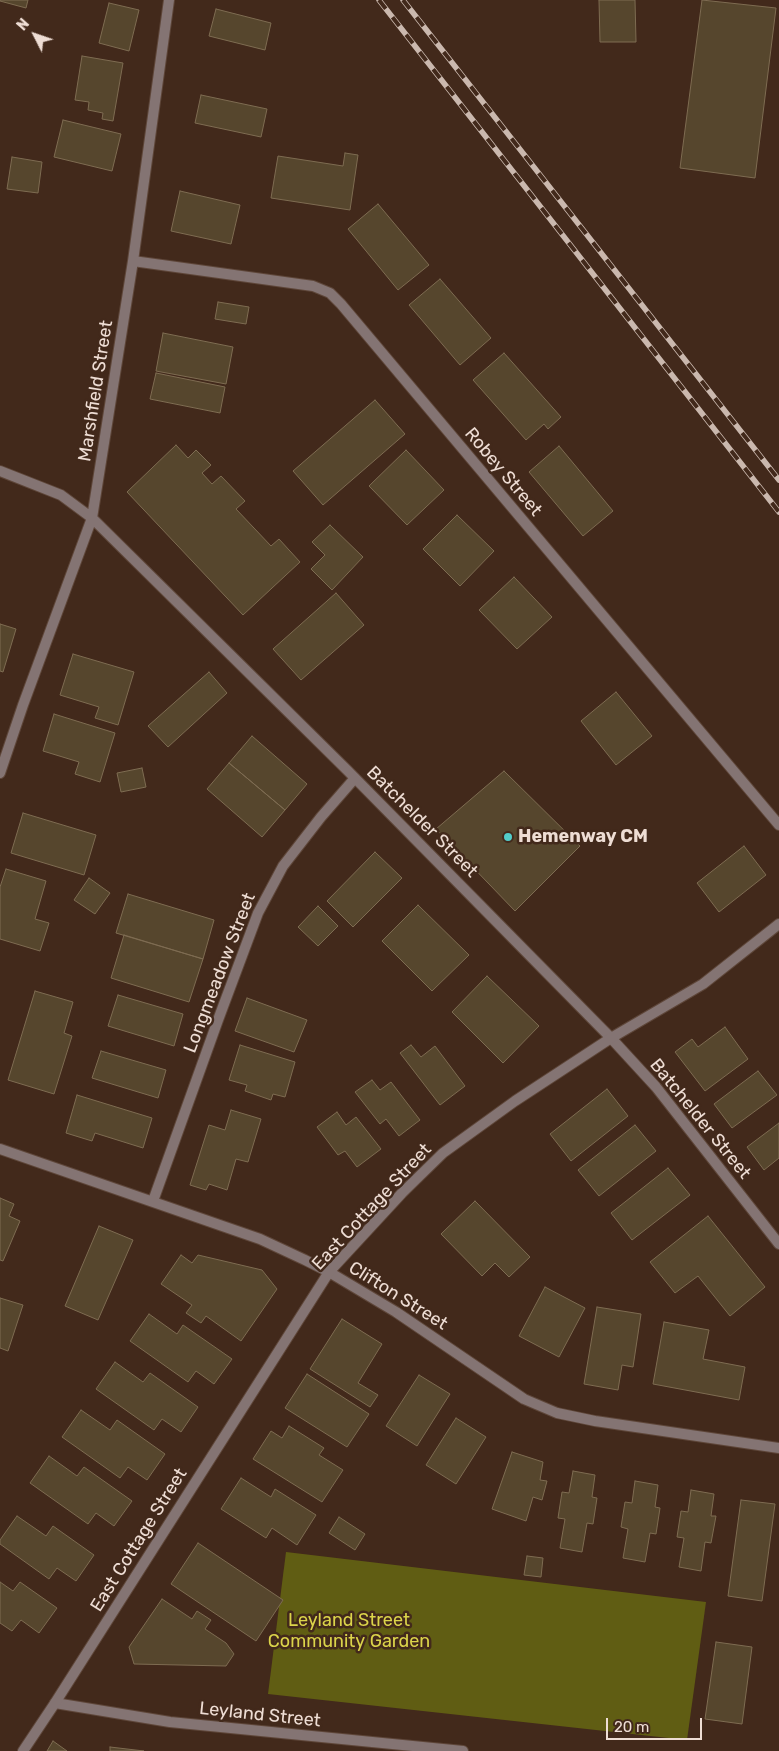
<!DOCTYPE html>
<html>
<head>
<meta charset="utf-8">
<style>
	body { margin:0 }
	#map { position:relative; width:779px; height:1751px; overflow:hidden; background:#42291b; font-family:Rubik,sans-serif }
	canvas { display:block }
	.north { position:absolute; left:10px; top:10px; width:50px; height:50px; -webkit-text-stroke:4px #42291b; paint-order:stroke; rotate:311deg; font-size:14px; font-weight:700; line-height:20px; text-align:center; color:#eeddd4 }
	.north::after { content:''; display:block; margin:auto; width:18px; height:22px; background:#eeddd4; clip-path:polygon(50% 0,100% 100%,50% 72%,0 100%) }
	.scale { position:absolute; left:606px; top:1718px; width:96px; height:22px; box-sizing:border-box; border:2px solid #eeddd4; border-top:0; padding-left:6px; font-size:15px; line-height:18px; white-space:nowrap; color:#eeddd4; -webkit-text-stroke:4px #42291b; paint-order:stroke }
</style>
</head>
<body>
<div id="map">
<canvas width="779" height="1751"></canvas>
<div class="north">N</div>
<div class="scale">20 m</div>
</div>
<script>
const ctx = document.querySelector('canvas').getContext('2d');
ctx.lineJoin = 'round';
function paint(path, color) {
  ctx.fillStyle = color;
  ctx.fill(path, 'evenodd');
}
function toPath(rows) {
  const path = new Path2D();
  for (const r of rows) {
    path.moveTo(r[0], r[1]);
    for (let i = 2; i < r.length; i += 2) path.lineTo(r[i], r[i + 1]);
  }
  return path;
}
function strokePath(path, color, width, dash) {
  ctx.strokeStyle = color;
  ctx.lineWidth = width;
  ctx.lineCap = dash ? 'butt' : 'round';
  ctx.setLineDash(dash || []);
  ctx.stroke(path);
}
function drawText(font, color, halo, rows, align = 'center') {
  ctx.font = font + ' Rubik,sans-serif';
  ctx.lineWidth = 5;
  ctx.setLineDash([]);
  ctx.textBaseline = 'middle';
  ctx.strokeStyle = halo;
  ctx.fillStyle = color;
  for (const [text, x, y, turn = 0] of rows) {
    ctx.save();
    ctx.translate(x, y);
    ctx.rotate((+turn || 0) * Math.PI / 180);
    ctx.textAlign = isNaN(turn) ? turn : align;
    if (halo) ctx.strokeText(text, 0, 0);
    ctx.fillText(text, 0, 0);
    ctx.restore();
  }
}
paint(toPath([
	[286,1552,706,1602,687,1740,268,1694]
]), '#605d13');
const building = toPath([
	[0,0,28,0,26,8,0,1,0,0],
	[599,0,635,0,636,42,600,42,599,0],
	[702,0,776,8,755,178,680,168,702,0],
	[109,3,139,10,129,51,99,43,109,3],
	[216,9,271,23,265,50,209,36,216,9],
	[82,56,123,63,113,121,102,119,103,113,88,110,89,102,75,100,82,56],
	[201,95,267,109,261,137,195,123,201,95],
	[63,120,121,134,112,171,54,157,63,120],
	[345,153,358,155,350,210,271,198,278,156,343,166,345,153],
	[12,157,42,162,38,193,7,189,12,157],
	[180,191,240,205,231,244,171,231,180,191],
	[378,204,429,265,398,290,348,229,378,204],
	[440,279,491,338,460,365,409,305,440,279],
	[218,302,249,307,246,324,215,319,218,302],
	[163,333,233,347,226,384,156,371,163,333],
	[504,353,561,417,548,429,544,424,526,440,473,380,504,353],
	[156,373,225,387,220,413,150,399,156,373],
	[375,400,405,434,323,505,293,471,375,400],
	[176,445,188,458,196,450,211,465,202,473,212,484,221,476,245,501,236,509,271,546,279,539,300,562,243,615,127,492,176,445],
	[559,446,613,511,583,536,529,472,559,446],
	[406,450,444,490,407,525,369,486,406,450],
	[457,515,494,551,460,586,423,549,457,515],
	[330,525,363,557,332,590,311,569,325,555,312,542,330,525],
	[514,577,552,617,517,649,479,610,514,577],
	[336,593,364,625,301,680,273,649,336,593],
	[0,624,16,629,3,672,0,671,0,624],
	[73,654,134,672,118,725,95,718,99,707,60,695,73,654],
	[209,672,227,693,168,747,148,726,209,672],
	[616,692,652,736,616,765,581,721,616,692],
	[54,714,115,733,100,782,75,774,79,762,43,751,54,714],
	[252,736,307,784,285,810,229,763,252,736],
	[229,763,285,810,262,837,207,789,229,763],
	[142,768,146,787,121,792,117,773,142,768],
	[504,771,580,846,515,911,436,829,504,771],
	[23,813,96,835,84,875,11,853,23,813],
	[744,846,766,875,719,912,697,883,744,846],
	[375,852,402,878,353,927,327,901,375,852],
	[6,869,46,881,35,919,49,923,40,951,0,939,0,887,6,869],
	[89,878,110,893,95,914,74,900,89,878],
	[128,894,214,920,203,959,116,933,128,894],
	[418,905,469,955,432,991,382,941,418,905],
	[318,906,338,926,318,946,298,927,318,906],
	[124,935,203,959,189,1002,111,978,124,935],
	[487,976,539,1026,503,1063,452,1012,487,976],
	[35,991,73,1002,64,1033,72,1036,54,1094,8,1080,35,991],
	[118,995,183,1014,174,1046,108,1026,118,995],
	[247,998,307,1020,294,1052,235,1031,247,998],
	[725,1027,748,1059,705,1091,675,1052,692,1039,698,1047,725,1027],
	[240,1045,295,1062,285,1097,273,1094,271,1100,245,1091,247,1085,229,1080,240,1045],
	[411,1045,421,1057,435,1046,465,1086,440,1105,400,1053,411,1045],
	[101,1051,166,1070,158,1098,92,1078,101,1051],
	[758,1071,777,1095,732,1128,714,1104,758,1071],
	[372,1080,380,1090,391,1082,420,1120,399,1136,386,1119,380,1124,355,1092,372,1080],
	[607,1089,628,1116,571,1161,550,1134,607,1089],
	[77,1095,152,1118,143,1148,95,1133,92,1141,66,1133,77,1095],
	[231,1110,261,1119,248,1162,236,1159,227,1190,209,1184,206,1190,190,1185,209,1125,225,1130,231,1110],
	[337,1112,346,1125,356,1117,381,1149,357,1167,345,1151,338,1155,317,1127,337,1112],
	[779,1123,779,1158,764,1170,747,1147,779,1123],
	[635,1125,656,1151,599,1196,578,1170,635,1125],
	[668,1168,690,1195,632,1240,611,1213,668,1168],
	[0,1198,14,1204,9,1216,20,1221,3,1261,0,1260,0,1198],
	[475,1201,530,1257,509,1277,495,1263,482,1276,441,1234,475,1201],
	[708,1216,765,1287,730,1316,698,1276,675,1293,650,1262,708,1216],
	[99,1226,133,1240,98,1320,65,1306,99,1226],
	[181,1255,192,1263,198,1255,262,1270,277,1289,241,1341,206,1316,201,1323,186,1313,192,1305,161,1284,181,1255],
	[545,1287,585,1308,559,1357,519,1336,545,1287],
	[0,1298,23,1305,8,1351,0,1348,0,1298],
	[597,1307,641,1314,633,1367,622,1365,618,1390,584,1384,597,1307],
	[149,1314,177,1334,183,1325,232,1359,214,1384,196,1371,188,1382,130,1341,149,1314],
	[342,1319,382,1344,358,1383,378,1395,370,1407,310,1369,342,1319],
	[664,1322,709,1330,703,1359,745,1367,739,1400,653,1384,664,1322],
	[115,1362,143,1382,150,1373,198,1407,181,1432,162,1419,154,1430,96,1389,115,1362],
	[307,1374,369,1414,347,1447,285,1408,307,1374],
	[419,1375,450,1394,417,1446,386,1426,419,1375],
	[81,1410,110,1430,117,1420,165,1454,147,1480,128,1467,120,1478,62,1437,81,1410],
	[456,1418,486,1437,456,1484,426,1465,456,1418],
	[289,1426,324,1448,319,1455,343,1470,322,1502,253,1459,271,1431,282,1438,289,1426],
	[512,1452,543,1462,540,1480,547,1481,542,1500,533,1497,526,1521,492,1509,512,1452],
	[49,1456,77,1476,84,1467,132,1501,114,1526,96,1513,88,1524,30,1483,49,1456],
	[573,1471,595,1475,592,1497,597,1498,593,1524,587,1523,582,1552,560,1548,565,1519,558,1518,562,1492,569,1493,573,1471],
	[241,1478,271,1497,275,1489,316,1515,297,1545,272,1528,266,1538,221,1509,241,1478],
	[635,1481,658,1485,655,1507,660,1508,656,1534,650,1533,645,1562,623,1558,628,1529,621,1527,625,1502,632,1503,635,1481],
	[691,1490,714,1494,711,1516,716,1516,711,1543,705,1542,701,1571,679,1567,684,1538,677,1537,681,1511,688,1512,691,1490],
	[741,1500,775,1504,762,1601,728,1596,741,1500],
	[17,1516,46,1536,53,1526,94,1555,76,1581,57,1568,49,1579,0,1544,0,1540,17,1516],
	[339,1517,365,1534,355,1550,329,1533,339,1517],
	[198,1543,283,1600,256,1641,171,1584,198,1543],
	[527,1556,543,1558,541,1577,524,1575,527,1556],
	[0,1582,13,1591,20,1582,57,1608,39,1633,21,1620,12,1631,0,1623,0,1582],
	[162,1599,192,1619,197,1611,211,1620,205,1629,226,1643,234,1654,226,1666,134,1664,129,1647,162,1599],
	[716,1642,752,1647,742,1724,705,1719,716,1642],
	[53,1741,67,1751,47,1751,53,1741],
	[110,1747,144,1751,110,1751,110,1747]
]);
paint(building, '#56462d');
strokePath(building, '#7e6c52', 1);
const minor = toPath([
	[133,261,313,286,330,293,341,304,779,825],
	[0,471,61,495,92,518,348,771,611,1038,656,1087,779,1244],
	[0,773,23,705,92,518,133,261,169,0],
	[0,1149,260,1239,305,1260,329,1272,396,1312,524,1399,557,1413,595,1421,779,1448],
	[153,1201,218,1020,258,913,283,866,321,817,355,778],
	[55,1703,170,1722,463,1751]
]);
const tertiary = toPath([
	[23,1751,55,1703,329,1272,402,1193,443,1153,515,1101,611,1038,703,984,779,924]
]);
strokePath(minor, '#5e4639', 12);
strokePath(tertiary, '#5e4639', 12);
strokePath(minor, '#847473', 10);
strokePath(tertiary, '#847473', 10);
const rail = toPath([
	[379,0,779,512],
	[403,0,779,480]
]);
strokePath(rail, '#cab8ae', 5.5);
strokePath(rail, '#42291b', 4, [11]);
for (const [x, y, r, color] of [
	[508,837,5,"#53cdc9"]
]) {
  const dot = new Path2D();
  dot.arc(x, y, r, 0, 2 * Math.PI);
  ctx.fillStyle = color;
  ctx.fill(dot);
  strokePath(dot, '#42291b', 2);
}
drawText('18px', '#eeddd4', '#42291b', [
	["Marshfield Street",96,391,-81],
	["Robey Street",503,472,50],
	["Batchelder Street",422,822,45],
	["Longmeadow Street",220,973,-69],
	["Batchelder Street",700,1119,51],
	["East Cottage Street",372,1207,-47],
	["Clifton Street",398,1296,32],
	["East Cottage Street",139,1540,-58],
	["Leyland Street",260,1715,6]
]);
drawText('bold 18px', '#eeddd4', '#42291b', [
	["Hemenway CM",518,837]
], 'left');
drawText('18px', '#dbd44a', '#42291b', [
	["Leyland Street",349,1621],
	["Community Garden",349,1642]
]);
</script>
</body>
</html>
